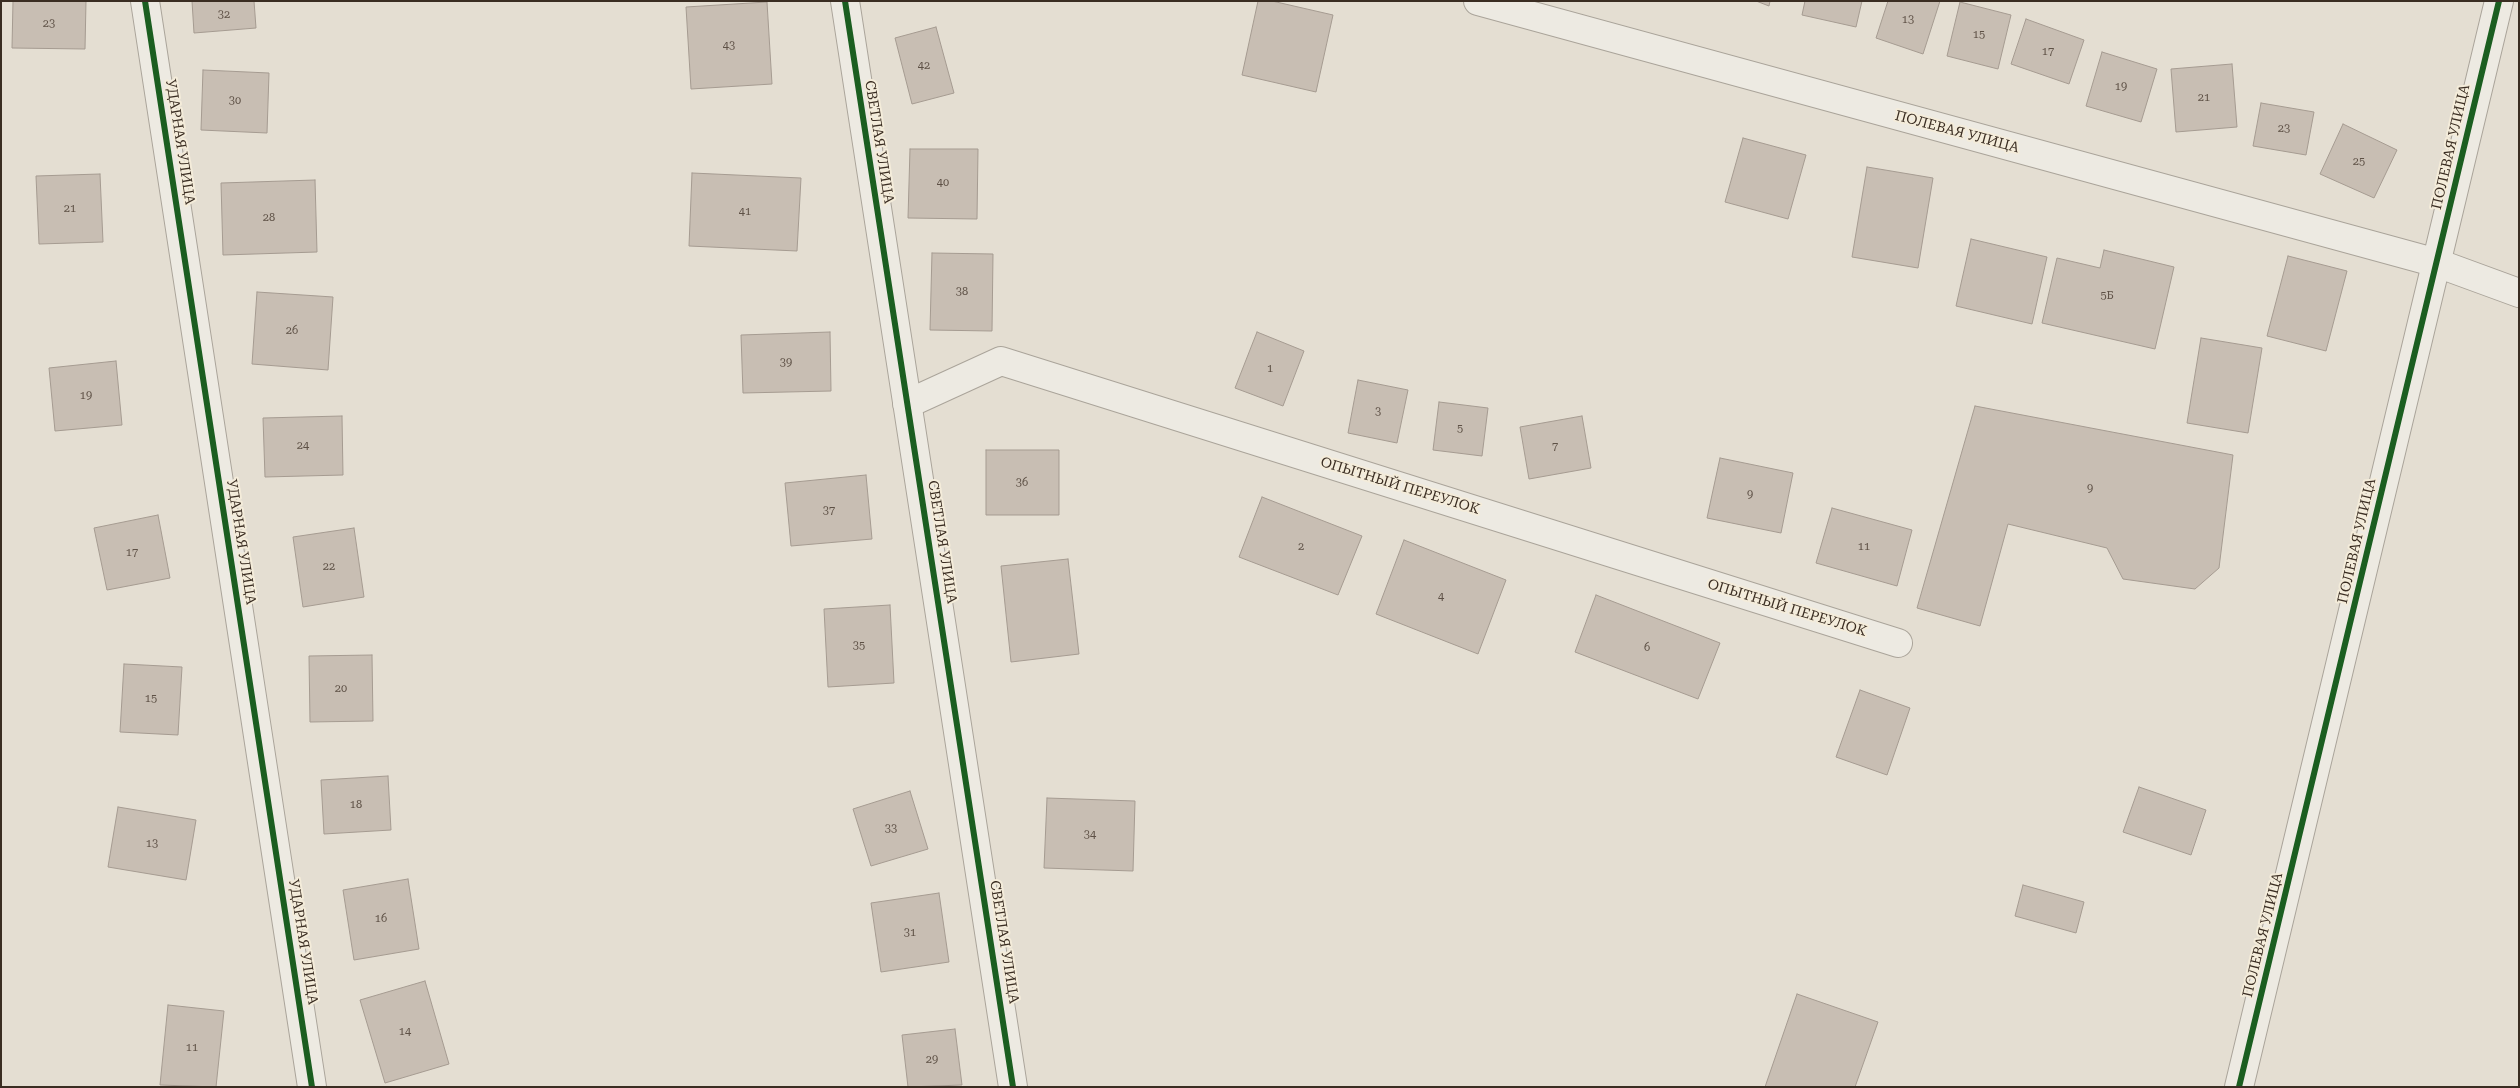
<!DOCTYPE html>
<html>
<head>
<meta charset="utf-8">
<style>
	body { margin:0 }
	#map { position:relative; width:2520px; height:1088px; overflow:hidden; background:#e4ded2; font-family:"Roboto Serif",serif }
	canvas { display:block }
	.frame { position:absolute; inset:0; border:2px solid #3a2d22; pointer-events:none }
</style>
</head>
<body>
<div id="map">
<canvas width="2520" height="1088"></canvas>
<div class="frame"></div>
</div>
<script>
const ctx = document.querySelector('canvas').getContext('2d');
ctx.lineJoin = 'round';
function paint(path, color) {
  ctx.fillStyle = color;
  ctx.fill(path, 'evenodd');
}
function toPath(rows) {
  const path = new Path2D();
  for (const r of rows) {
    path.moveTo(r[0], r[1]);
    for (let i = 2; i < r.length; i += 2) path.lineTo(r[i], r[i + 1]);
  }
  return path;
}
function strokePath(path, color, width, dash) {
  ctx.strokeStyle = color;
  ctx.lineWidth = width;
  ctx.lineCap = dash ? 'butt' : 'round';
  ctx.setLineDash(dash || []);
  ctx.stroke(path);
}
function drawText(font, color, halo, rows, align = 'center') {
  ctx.font = font + ' "Roboto Serif",serif';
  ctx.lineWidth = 4;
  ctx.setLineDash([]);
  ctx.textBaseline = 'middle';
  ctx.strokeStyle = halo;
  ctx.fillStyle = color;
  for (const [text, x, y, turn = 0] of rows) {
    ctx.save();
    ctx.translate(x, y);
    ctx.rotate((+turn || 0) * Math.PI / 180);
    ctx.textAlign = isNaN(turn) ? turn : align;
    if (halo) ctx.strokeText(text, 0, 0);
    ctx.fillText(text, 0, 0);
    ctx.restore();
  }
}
const building = toPath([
	[13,1,86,1,85,49,12,48,13,1],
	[192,1,254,1,256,28,194,33,192,1],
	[1258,1,1272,1,1333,15,1316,92,1242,75,1258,1],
	[1756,1,1770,1,1769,6,1756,1],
	[1805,1,1862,1,1856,27,1802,15,1805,1],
	[1888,1,1940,1,1923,54,1876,38,1888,1],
	[767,2,772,84,691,89,686,7,767,2],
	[1960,2,2011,15,1998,69,1947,56,1960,2],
	[2026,19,2084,40,2069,84,2011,64,2026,19],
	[936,27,954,93,912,104,895,38,936,27],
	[2102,52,2157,69,2141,122,2086,106,2102,52],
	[2232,64,2237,127,2176,132,2171,69,2232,64],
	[203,70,269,73,267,133,201,130,203,70],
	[2261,103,2314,112,2306,155,2253,146,2261,103],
	[2343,124,2397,150,2374,198,2320,174,2343,124],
	[1743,138,1806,155,1788,219,1725,202,1743,138],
	[910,149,978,149,977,219,908,218,910,149],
	[1867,167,1933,178,1918,268,1852,257,1867,167],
	[692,173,801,178,797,251,689,246,692,173],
	[100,174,103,242,39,244,36,176,100,174],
	[315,180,317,252,223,255,221,183,315,180],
	[1971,239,2047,257,2032,324,1956,306,1971,239],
	[2104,250,2174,267,2155,349,2042,323,2057,258,2100,268,2104,250],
	[932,253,993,254,992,331,930,330,932,253],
	[2288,256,2347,271,2326,351,2267,336,2288,256],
	[257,292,333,297,328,370,252,364,257,292],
	[830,332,831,391,743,393,741,335,830,332],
	[1257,332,1304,351,1283,406,1235,388,1257,332],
	[2201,338,2262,348,2248,433,2187,423,2201,338],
	[116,361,122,425,55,431,49,368,116,361],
	[1358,380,1408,390,1397,443,1348,433,1358,380],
	[1439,402,1488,408,1482,456,1433,450,1439,402],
	[1975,406,2233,455,2219,568,2195,589,2123,579,2107,548,2008,524,1980,626,1917,608,1975,406],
	[342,416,343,475,265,477,263,418,342,416],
	[1582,416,1591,468,1529,479,1520,427,1582,416],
	[986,450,1059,450,1059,515,986,515,986,450],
	[1720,458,1793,473,1781,533,1707,518,1720,458],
	[866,475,872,539,791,546,785,483,866,475],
	[1262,497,1362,536,1338,595,1239,557,1262,497],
	[1832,508,1912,530,1897,586,1816,563,1832,508],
	[158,515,170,578,107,590,94,528,158,515],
	[354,528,364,597,303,607,293,537,354,528],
	[1404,540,1506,580,1478,654,1376,614,1404,540],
	[1068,559,1079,654,1011,662,1001,566,1068,559],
	[1596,595,1720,643,1698,699,1575,652,1596,595],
	[890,605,894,683,828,687,824,609,890,605],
	[372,655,373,721,310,722,309,656,372,655],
	[124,664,182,667,178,735,120,732,124,664],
	[1860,690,1910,708,1887,775,1836,757,1860,690],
	[388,776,391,830,324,834,321,780,388,776],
	[2139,787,2206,810,2191,855,2123,832,2139,787],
	[910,791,928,849,871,866,853,809,910,791],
	[1047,798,1135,801,1133,871,1044,868,1047,798],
	[118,807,196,820,186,880,108,867,118,807],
	[408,879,419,949,354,960,343,890,408,879],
	[2023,885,2084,902,2076,933,2015,916,2023,885],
	[939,893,949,962,881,972,871,903,939,893],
	[425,981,449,1064,385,1083,360,1000,425,981],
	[1797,994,1878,1022,1855,1087,1765,1087,1797,994],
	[168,1005,224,1011,216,1087,160,1085,168,1005],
	[955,1029,962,1085,908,1087,902,1035,955,1029]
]);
paint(building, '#c8beb3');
strokePath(building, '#a59b91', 1);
const minor = toPath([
	[145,1,312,1087],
	[845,1,1013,1087],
	[1478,1,2437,263,2519,293],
	[907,404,1001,361,1898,643]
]);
const tertiary = toPath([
	[2239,1087,2499,1]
]);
strokePath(minor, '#aaa49a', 30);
strokePath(tertiary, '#aaa49a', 30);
strokePath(minor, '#edeae2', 28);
strokePath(tertiary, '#edeae2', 28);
strokePath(toPath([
	[145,1,312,1087],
	[845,1,1013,1087],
	[2239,1087,2499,1]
]), '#1b5e20', 6);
drawText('11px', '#5e5146', null, [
	["32",224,15],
	["13",1908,20],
	["23",49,24],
	["15",1979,35],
	["43",729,46],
	["17",2048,52],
	["42",924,66],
	["19",2121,87],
	["21",2204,98],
	["30",235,101],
	["23",2284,129],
	["25",2359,162],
	["40",943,183],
	["21",70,209],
	["41",745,212],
	["28",269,218],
	["38",962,292],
	["5Б",2107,296],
	["26",292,331],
	["39",786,363],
	["1",1270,369],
	["19",86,396],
	["3",1378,412],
	["5",1460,429],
	["24",303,446],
	["7",1555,447],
	["36",1022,483],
	["9",2090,489],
	["9",1750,495],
	["37",829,511],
	["2",1301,547],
	["11",1864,547],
	["17",132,553],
	["22",329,567],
	["4",1441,597],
	["35",859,646],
	["6",1647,648],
	["20",341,689],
	["15",151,699],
	["18",356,805],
	["33",891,829],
	["34",1090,835],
	["13",152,844],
	["16",381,919],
	["31",910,933],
	["14",405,1032],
	["11",192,1048],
	["29",932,1060]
]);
drawText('14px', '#3a2d22', '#f4ecda', [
	["ПОЛЕВАЯ УЛИЦА",1957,132,15],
	["УДАРНАЯ УЛИЦА",180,142,81],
	["СВЕТЛАЯ УЛИЦА",879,142,81],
	["ПОЛЕВАЯ УЛИЦА",2451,147,-77],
	["ОПЫТНЫЙ ПЕРЕУЛОК",1400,486,17],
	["ПОЛЕВАЯ УЛИЦА",2357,541,-77],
	["УДАРНАЯ УЛИЦА",241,542,81],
	["СВЕТЛАЯ УЛИЦА",942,542,81],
	["ОПЫТНЫЙ ПЕРЕУЛОК",1787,608,17],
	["ПОЛЕВАЯ УЛИЦА",2263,935,-76],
	["УДАРНАЯ УЛИЦА",303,942,81],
	["СВЕТЛАЯ УЛИЦА",1004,942,81]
]);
</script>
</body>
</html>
